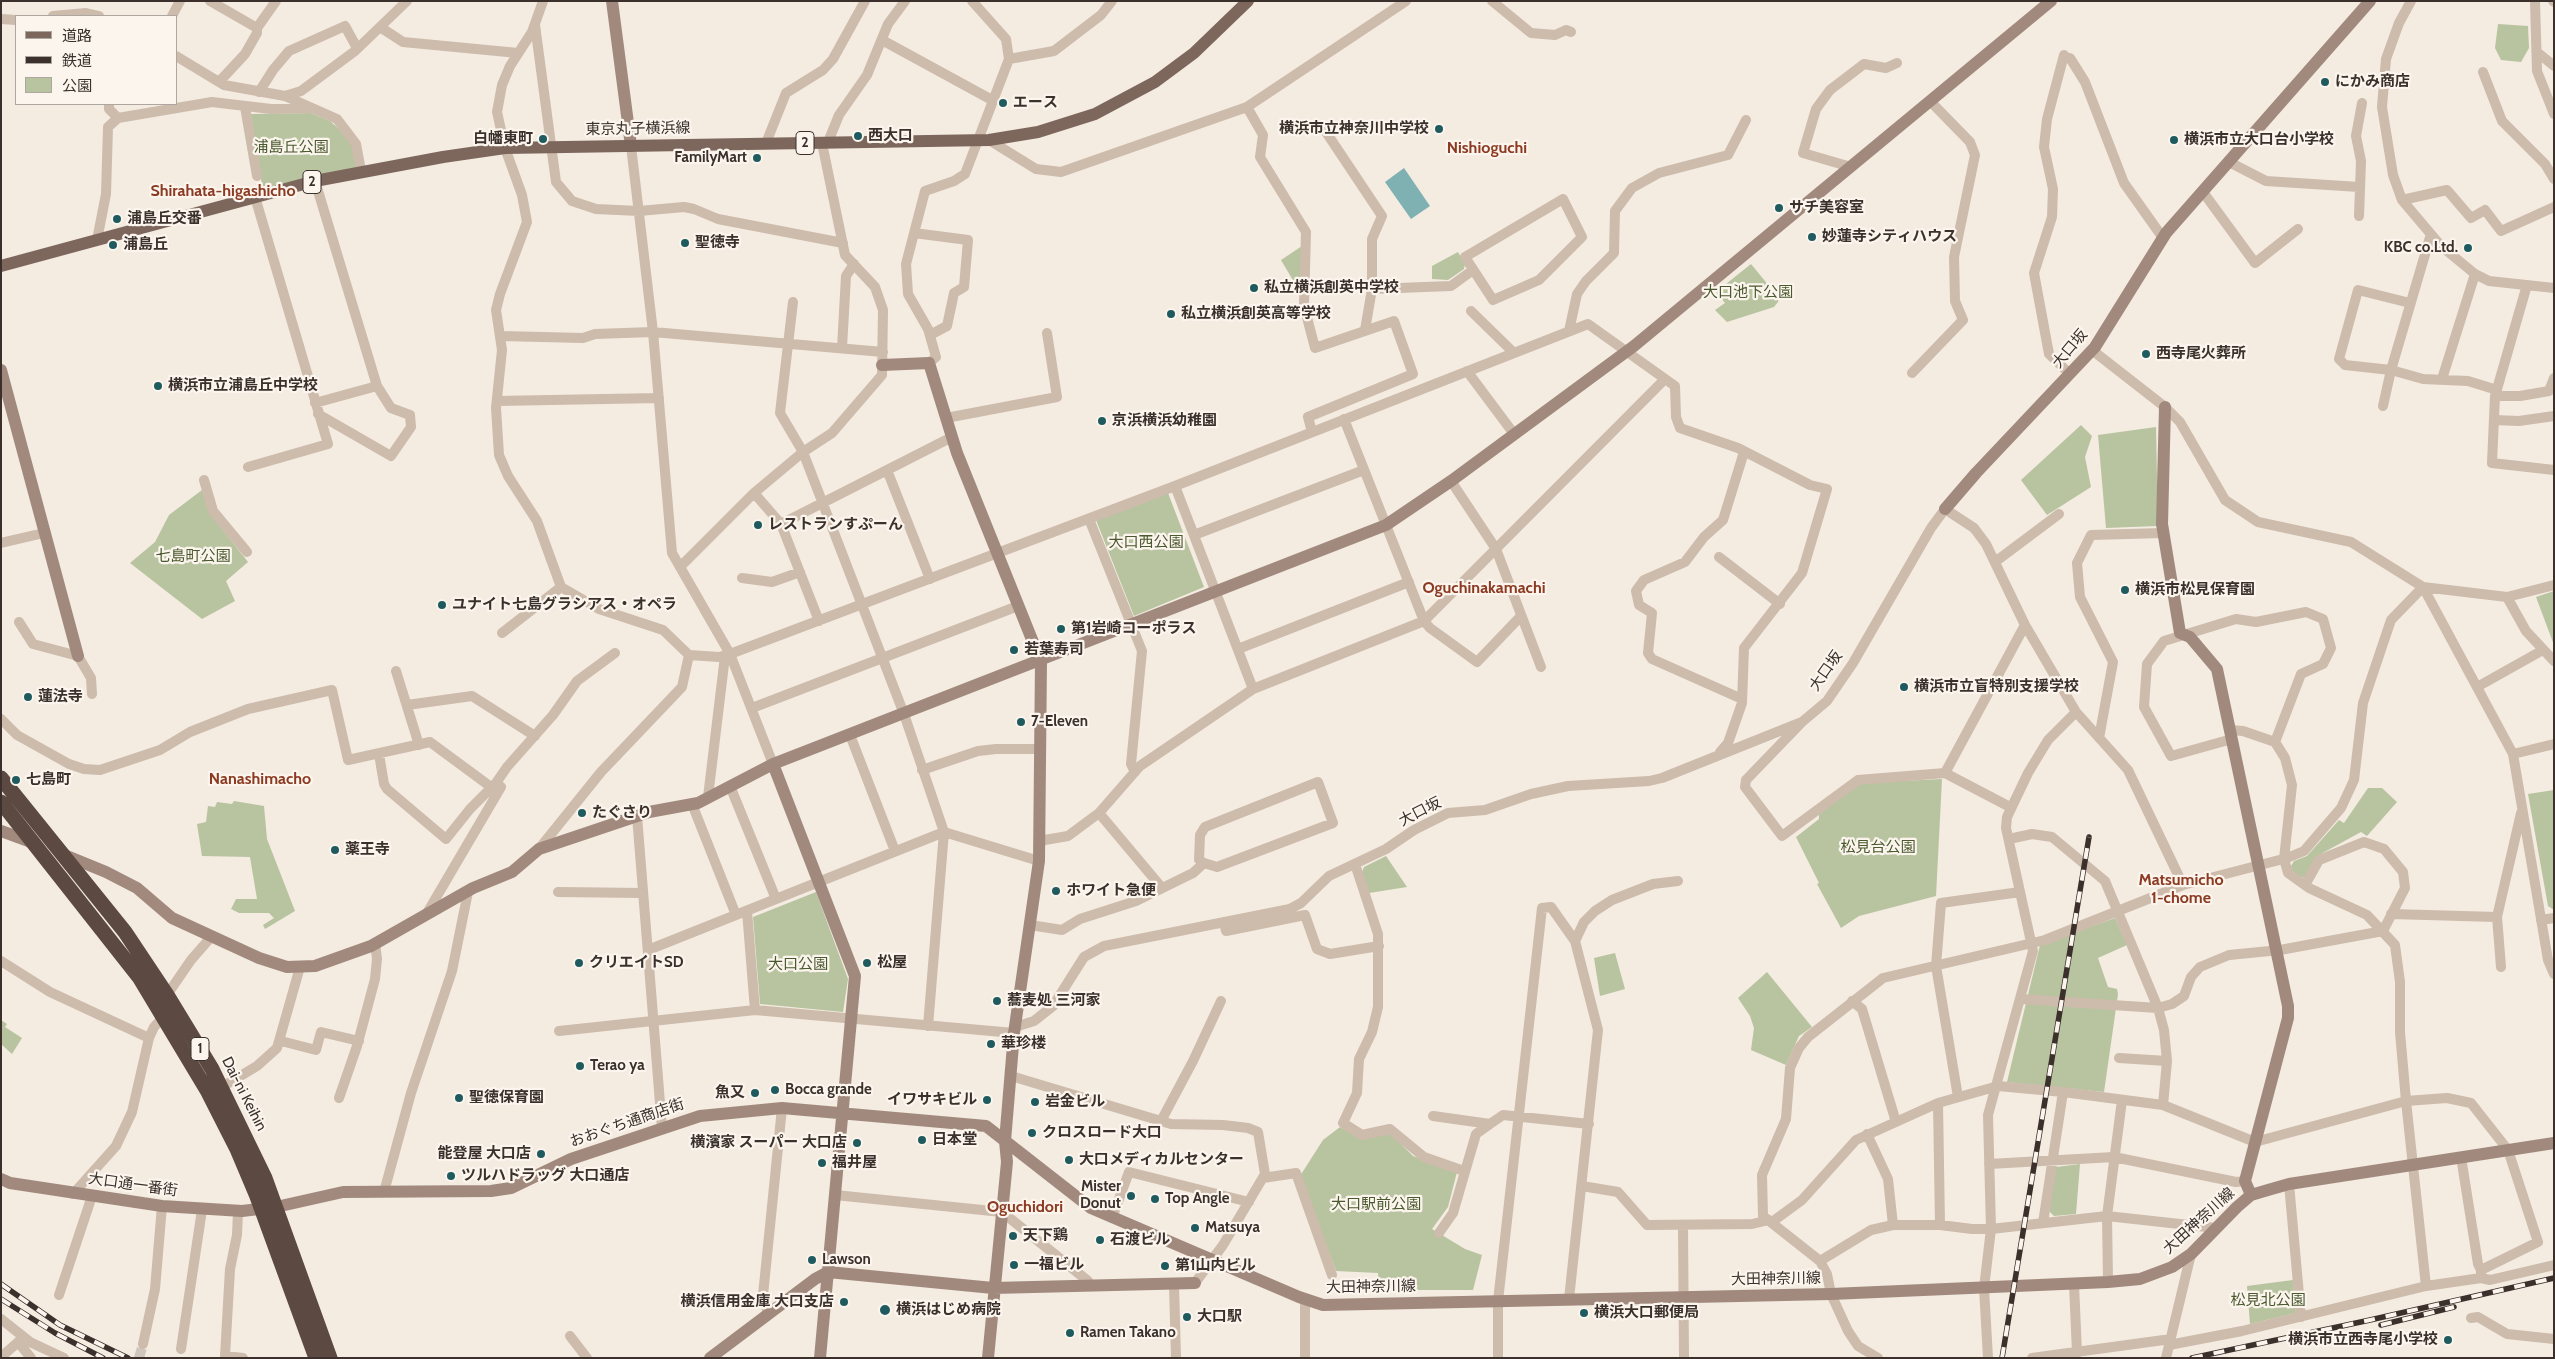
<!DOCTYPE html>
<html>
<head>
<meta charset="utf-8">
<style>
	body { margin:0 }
	#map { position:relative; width:2555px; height:1359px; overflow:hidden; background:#f4ebe1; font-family:Cabin,"Noto Sans JP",sans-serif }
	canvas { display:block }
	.frame { position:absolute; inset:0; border:2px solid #3b302b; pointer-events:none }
	.legend { position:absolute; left:15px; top:15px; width:162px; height:90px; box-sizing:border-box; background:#fbf5ee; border:1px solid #aea6a0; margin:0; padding:6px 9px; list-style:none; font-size:15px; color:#3b302b }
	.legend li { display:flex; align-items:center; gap:10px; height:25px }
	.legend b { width:25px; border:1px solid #aea6a0 }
</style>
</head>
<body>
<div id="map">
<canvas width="2555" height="1359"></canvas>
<div class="frame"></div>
<ul class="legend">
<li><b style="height:6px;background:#7d675c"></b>道路</li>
<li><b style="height:6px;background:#3b302b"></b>鉄道</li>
<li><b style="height:14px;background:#b8c4a0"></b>公園</li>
</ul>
</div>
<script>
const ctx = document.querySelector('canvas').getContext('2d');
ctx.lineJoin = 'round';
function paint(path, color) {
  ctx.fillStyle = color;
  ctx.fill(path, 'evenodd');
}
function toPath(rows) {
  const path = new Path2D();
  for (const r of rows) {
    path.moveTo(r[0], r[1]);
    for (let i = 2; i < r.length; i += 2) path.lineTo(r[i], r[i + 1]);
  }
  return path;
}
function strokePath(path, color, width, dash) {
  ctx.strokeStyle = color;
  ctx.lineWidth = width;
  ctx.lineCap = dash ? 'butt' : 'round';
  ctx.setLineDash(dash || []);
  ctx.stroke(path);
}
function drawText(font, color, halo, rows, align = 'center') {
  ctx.font = font + ' Cabin,"Noto Sans JP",sans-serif';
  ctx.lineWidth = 4.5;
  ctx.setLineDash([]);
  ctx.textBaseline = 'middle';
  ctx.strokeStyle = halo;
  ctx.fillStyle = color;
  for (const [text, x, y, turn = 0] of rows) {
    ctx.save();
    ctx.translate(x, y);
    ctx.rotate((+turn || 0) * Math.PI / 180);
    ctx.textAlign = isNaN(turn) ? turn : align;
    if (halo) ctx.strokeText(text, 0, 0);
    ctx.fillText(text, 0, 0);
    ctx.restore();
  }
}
paint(toPath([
	[2498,24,2528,26,2529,48,2521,62,2501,60,2495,48],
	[311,113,330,121,339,129,354,147,357,168,263,192,251,114],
	[1302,246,1301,279,1294,282,1281,260],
	[1458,252,1465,264,1464,269,1448,280,1432,279,1432,266],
	[1751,264,1779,298,1778,302,1774,307,1727,322,1715,310,1725,303,1716,292],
	[2081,425,2092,436,2085,457,2091,487,2047,515,2021,480],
	[2156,427,2158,526,2106,528,2098,435],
	[202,490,211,515,248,562,226,581,235,601,202,619,130,563,155,542,169,515],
	[1168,493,1204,587,1134,616,1096,520],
	[2554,591,2554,645,2536,597],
	[1942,779,1936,896,1859,916,1841,928,1817,884,1819,883,1796,837,1819,819,1819,814,1861,783],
	[2368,788,2382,788,2397,802,2367,836,2361,832,2319,855,2307,876,2300,878,2292,872,2291,866,2294,861,2307,856,2339,820,2344,823],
	[2554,790,2554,910,2548,906,2528,794],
	[234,801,264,806,267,839,295,911,265,929,263,925,274,918,269,913,239,913,231,909,236,899,257,899,250,857,202,856,197,824,206,822,208,806,215,807,217,802,232,804],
	[1386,856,1407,887,1369,893,1362,872,1364,867],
	[816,892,848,979,843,1012,760,1004,753,917],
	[2115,918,2127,945,2098,958,2108,987,2117,989,2118,994,2104,1092,2007,1082,2040,945],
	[1615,953,1625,989,1600,996,1594,958],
	[1767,972,1812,1027,1799,1036,1786,1065,1751,1050,1754,1028,1750,1016,1738,998],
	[1,1020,7,1024,5,1027,22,1038,12,1054,1,1044],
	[1340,1127,1361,1139,1390,1133,1413,1156,1457,1172,1448,1207,1432,1229,1465,1249,1482,1255,1473,1290,1379,1290,1378,1273,1336,1271,1300,1176,1323,1140],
	[2080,1164,2076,1214,2054,1216,2049,1211,2056,1167],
	[2293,1280,2296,1313,2250,1324,2247,1286]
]), '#b8c4a0');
paint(toPath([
	[1404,168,1430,206,1411,219,1385,182]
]), '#7fb0b2');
strokePath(toPath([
	[139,1358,143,1344]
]), '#cfc6bd', 10, [10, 5]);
strokePath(toPath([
	[210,1,257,28],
	[1492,1,1531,33,1555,35,1566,30,1571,32],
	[2411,1,2399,23,2386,59,2382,107,2393,175,2402,200,2441,246,2475,274,2489,281,2554,288],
	[2535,1,2537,71,2554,114],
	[2553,1,2554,2],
	[53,16,86,13,99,16],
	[172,16,180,1],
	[1,19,16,20],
	[535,25,556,182,572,201,596,209,639,211,684,207,694,209,718,219,843,243],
	[380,27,403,42,518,53],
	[882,40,992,100],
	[2537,52,2554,66],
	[2064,55,2047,119,2044,147,2053,189,2052,217,2034,273,2049,354,2070,374],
	[176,56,224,85,285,96,337,119,356,144,361,171],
	[2070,58,2085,82,2124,183,2163,238],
	[1009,59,1054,51,1101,15,1112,1],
	[2483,72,2502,121,2545,164,2554,179],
	[219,82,245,54,257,33,257,28,276,1],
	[259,92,273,70,289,51,345,26,357,48],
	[285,96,301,91,355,51,407,1],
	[109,104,109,109,118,118],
	[245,107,257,176],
	[1247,107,1263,135,1260,157,1306,232,1304,306,1315,348,1394,321,1413,374,1308,417,1312,432],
	[1322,126,1382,216,1372,239,1372,289,1365,330],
	[989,140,1036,169,1061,172,1247,107,1406,1],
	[828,142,839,115,867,75,888,24,905,1],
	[766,143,786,93,823,70,833,59,865,1],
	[631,146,653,332,672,553,730,654,773,764],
	[2229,162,2266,181,2359,187],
	[1851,167,1803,153,1816,109,1830,90,1864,64,1886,68,1897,63],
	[315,181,377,386,391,408,410,415,411,427,391,456,318,414],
	[2203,192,2255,263,2298,229],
	[1563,199,1582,237,1539,280,1493,300,1465,257,1563,199],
	[2402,200,2447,190,2471,218,2485,210,2501,231,2554,207],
	[2359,216,2361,161,2356,136,2362,103],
	[914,233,968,240,964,287,954,293,947,326,930,335],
	[97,240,106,194,108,127,118,118,212,102,271,109,311,108],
	[2527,285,2495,396,2492,463,2554,470],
	[1372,289,1451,286,1473,270],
	[793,302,780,413,803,452,904,714,944,832,928,1026],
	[2410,303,2358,290,2339,359,2345,365,2391,370,2423,379,2468,381,2497,390],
	[1471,311,1514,353],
	[1569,331,1577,294,1586,281,1614,253,1615,211,1632,188,1659,173,1728,155,1746,120],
	[501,336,583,338,595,334,653,332,883,352],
	[842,348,846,276,854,264],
	[2092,350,2165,407,2180,422,2225,500,2258,522,2351,542,2423,587,2513,754,2548,960,2554,974],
	[929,363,936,357,928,329,908,294,906,264,925,191,954,181,965,174,1009,59,1006,39,972,1],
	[1467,371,1514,434],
	[1912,373,1963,320,1955,301,1954,257,1975,155,1970,142,1930,101],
	[2442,379,2475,274],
	[2495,396,2520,396,2549,391,2554,378],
	[497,401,659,398],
	[315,403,377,386],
	[2383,406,2391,370,2431,234],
	[946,418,1057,397,1047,333],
	[1344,419,1424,621,1430,628,1477,662,1521,616],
	[2494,420,2519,421,2554,416],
	[248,467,328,444,255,197],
	[887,470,930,579],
	[204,480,213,511,247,552],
	[1451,481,1496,549,1541,667],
	[1175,486,1253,689],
	[754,493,781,524,819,621],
	[1089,519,1142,651,1131,764,1135,772],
	[781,524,952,437],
	[1194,535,1364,470],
	[1,543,44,533],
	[1719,557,1780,604],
	[1995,562,2059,514],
	[680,567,754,493,803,452,832,433,882,375,883,310,875,287,845,255,822,143],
	[742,578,772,582,800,572],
	[2507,597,2554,585],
	[19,622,33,644,78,656,91,678,92,694],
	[502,633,561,587],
	[1238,649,1409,582],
	[689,655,719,657,730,654,1175,486,1588,324,1675,386,1676,417,1680,428,1738,448,1810,485,1827,489,1802,573,1744,648,1742,703,1728,743,1720,752],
	[396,671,419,745],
	[2477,687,2543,650],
	[1742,699,1652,659,1648,653,1652,613,1639,605,1636,591,1644,580,1685,562,1704,537,1723,520,1744,452],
	[407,705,472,696,535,736],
	[752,708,1018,606],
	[1,719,17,735,69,764,84,769,100,770,160,750,190,732,248,709,332,690,348,760,430,742,491,787],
	[1801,723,1746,780,1745,787,1782,836,1858,780,1945,773,2025,625],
	[2230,730,2243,731,2275,742,2285,758,2292,785,2284,859,2288,873,2309,888,2367,915,2395,945,2400,982,2400,1032,2406,1101,2426,1286],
	[850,735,895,851],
	[2099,738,2113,662,2080,597,2077,563,2091,535,2163,533],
	[2232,739,2171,756,2144,707,2147,664,2164,641,2236,619,2256,622,2306,612,2323,619,2331,648,2323,664,2301,674,2275,742],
	[379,754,384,784,387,789,446,839,470,809,496,783,507,767,553,715,577,681,615,653],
	[2513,754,2554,744],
	[922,770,978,751,996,749,1040,749],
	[1945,773,2010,807],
	[730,786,776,899],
	[708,797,725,656],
	[692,804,736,915],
	[1099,813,1162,888],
	[637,816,662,1128],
	[2009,839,2032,834,2052,837,2105,881,2158,1008,2164,1030,2167,1061,2163,1105],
	[1039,841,1068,836,1099,813,1140,766,1253,689,1424,621,1665,379],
	[539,849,601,772,682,687,689,655,663,630,599,609,561,587,537,521,508,476,499,455,496,408,502,350,496,310,500,294,527,222,522,195,505,148,497,112,502,85,510,66,532,32,543,1],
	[1355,864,1378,934,1378,1007,1372,1032,1359,1059,1357,1093,1343,1123,1362,1135,1390,1129,1424,1157,1464,1171],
	[558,892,643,893],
	[747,911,755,1010],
	[427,913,501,787,496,783],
	[2391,914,2497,917],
	[2541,920,2554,918],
	[1224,922,1226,931,1305,915,1317,949,1330,954,1379,946],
	[1030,925,1062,930,1080,919,1136,901,1193,873,1204,863,1217,867,1333,823,1318,782,1205,827,1200,835,1199,860,1204,863],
	[1575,941,1584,922,1595,911,1612,900,1653,884,1678,881],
	[648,950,944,832,1039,861],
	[1,961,50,992,149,1038],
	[2501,967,2497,917,2521,813],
	[167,995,191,960,212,936],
	[2021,999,2158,1008,2172,1004,2184,996,2191,977,2200,967,2229,955,2280,950,2383,931,2405,888,2403,872,2384,849,2364,842,2319,860,2305,885],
	[1852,1001,1862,1009,1896,1122],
	[1015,1027,1034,1021,1053,1006,1084,957,1104,946,1290,909,1301,903,1329,876,1386,849,1414,830,1448,813,1485,810,1531,794,1568,786,1649,781,1662,778,1802,722,1827,701,1853,663,1931,528,1945,509,1974,528,1986,544,2025,625,2076,712,2128,770,2183,885],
	[559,1031,755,1010,1014,1033],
	[281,1041,316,1050,321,1032,359,1041],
	[2119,1058,2167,1061],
	[1011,1076,1171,1124,1223,1125,1248,1128,1258,1132,1265,1174,1223,1245,1195,1283],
	[222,1087,257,1066,277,1048,300,967],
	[1958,1097,1936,966,1941,903,2020,892],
	[339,1098,357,1046,375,979,377,959,375,943],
	[1938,1103,1940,1225],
	[1433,1116,1490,1124,1503,1115,1589,1124],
	[1161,1121,1193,1061,1221,1001],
	[1867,1134,1888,1179,1893,1225],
	[2461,1157,2478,1264,2481,1270],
	[1989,1164,2114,1157,2236,1182,2245,1181],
	[1263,1178,1296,1173,1332,1275],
	[2289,1184,2301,1317],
	[1582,1186,1618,1192,1647,1225,1752,1224,1769,1220],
	[384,1192,411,1093,452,971,468,892],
	[73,1194,116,1146,132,1112,149,1038,154,1027,164,1016],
	[835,1195,1002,1212,1088,1281,1090,1286],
	[238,1212,237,1235,230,1269,225,1356,243,1358],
	[1112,1218,1129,1172,1249,1202],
	[1772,1222,1802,1200,1856,1140,1938,1103,1998,1086,2063,1092,2163,1105,2255,1142,2406,1101,2447,1098,2471,1103,2508,1150,2538,1242,2481,1270,2481,1278],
	[2043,1223,2063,1092],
	[1683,1225,1684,1358],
	[1439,1233,1453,1213,1476,1134,1490,1124],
	[1820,1261,1871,1230,1893,1225,1940,1225,1972,1229,1991,1229,2107,1216,2216,1228],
	[2108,1282,2107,1216,2122,1100],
	[2074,1284,2077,1353],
	[1174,1285,1176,1358],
	[59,1295,92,1196],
	[1305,1299,1305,1358],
	[768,1314,763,1295,782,1108],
	[2471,1318,2478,1317,2507,1334,2554,1339],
	[1,1319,30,1342,64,1358],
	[570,1336,587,1358],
	[18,1342,31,1358],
	[143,1344,155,1289,162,1206],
	[2169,1345,2242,1331,2426,1286,2481,1278,2490,1280,2554,1265],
	[181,1349,202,1210],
	[1,1357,24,1337],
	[1498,1358,1498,1301,1542,908,1551,907,1575,941,1598,1030,1569,1299],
	[1878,1358,1858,1346,1848,1331,1831,1294,1827,1274,1820,1261,1763,1216,1762,1175,1786,1119,1790,1068,1799,1048,1808,1037,1883,978,2045,940,2183,885,2287,858,2304,851,2341,808,2354,780,2363,703,2391,620,2423,587,2507,597,2526,631,2554,661],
	[1988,1358,1984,1288,1991,1229,1988,1115,2033,951,2006,828,2007,817,2028,773,2048,740,2076,712],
	[2032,1358,2171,1339],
	[2166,1358,2191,1254]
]), '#cdbbac', 10);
strokePath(toPath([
	[612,1,631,146],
	[882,365,929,363,957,453,1041,662,1039,861,1014,1033,1005,1141,1007,1162,988,1358],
	[1,370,78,656],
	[2165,407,2162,524,2180,633,2190,637,2217,669,2288,1006,2288,1018,2245,1181,2251,1195],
	[1945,509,1976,473,2095,347,2166,233,2370,1],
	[773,764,855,976,820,1358],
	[1,831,34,843],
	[62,854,106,872,137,888,172,918,259,958,287,967,315,966,371,946,473,888,512,872,539,849,649,812,698,803,773,764,1386,525,1451,481,1634,346,2051,1],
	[1,1179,10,1183,162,1206,242,1211,276,1207,343,1192,491,1191,511,1188,571,1159,700,1116,782,1108,986,1126,1091,1208,1299,1297,1323,1305,1831,1294,2108,1282,2140,1279,2172,1267,2191,1254,2237,1207,2251,1195,2268,1190,2289,1184,2554,1143],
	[710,1358,815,1279,828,1272,993,1288,1195,1283]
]), '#a18a7d', 12);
strokePath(toPath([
	[1,266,315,181,443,157,505,148,989,140,1038,132,1095,114,1155,82,1194,53,1248,1]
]), '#7d675c', 12);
strokePath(toPath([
	[1,778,125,932,167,995,212,1069,265,1178,330,1358],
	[1,802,139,977,208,1092,237,1149,256,1194,316,1358]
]), '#5c4a42', 15);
const rail = toPath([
	[1,1284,60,1325,128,1358],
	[1,1299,55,1333,103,1358],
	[2381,1325,2454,1307],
	[2002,1358,2089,837],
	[2192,1358,2370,1320,2554,1278]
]);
strokePath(rail, '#3b302b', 5.5);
strokePath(rail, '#fbf5ee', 4, [11]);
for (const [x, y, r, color] of [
	[2325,82,5,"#1f5a5e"],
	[1003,103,5,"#1f5a5e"],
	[1439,129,5,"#1f5a5e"],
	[858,136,5,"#1f5a5e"],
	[543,139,5,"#1f5a5e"],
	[2174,140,5,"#1f5a5e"],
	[757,158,5,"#1f5a5e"],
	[1779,208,5,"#1f5a5e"],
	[117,219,5,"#1f5a5e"],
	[1812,237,5,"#1f5a5e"],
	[685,243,5,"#1f5a5e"],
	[113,245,5,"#1f5a5e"],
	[2468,248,5,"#1f5a5e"],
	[1254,288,5,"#1f5a5e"],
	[1171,314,5,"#1f5a5e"],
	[2146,354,5,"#1f5a5e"],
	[158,386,5,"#1f5a5e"],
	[1102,421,5,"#1f5a5e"],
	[758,525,5,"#1f5a5e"],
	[2125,590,5,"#1f5a5e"],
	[442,605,5,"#1f5a5e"],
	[1061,629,5,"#1f5a5e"],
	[1014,650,5,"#1f5a5e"],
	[1904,687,5,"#1f5a5e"],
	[28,697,5,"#1f5a5e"],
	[1021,722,5,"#1f5a5e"],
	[16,780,5,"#1f5a5e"],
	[582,813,5,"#1f5a5e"],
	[335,850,5,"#1f5a5e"],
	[1056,891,5,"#1f5a5e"],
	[579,963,5,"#1f5a5e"],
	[867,963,5,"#1f5a5e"],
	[997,1001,5,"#1f5a5e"],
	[991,1044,5,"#1f5a5e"],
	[580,1066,5,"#1f5a5e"],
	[775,1090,5,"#1f5a5e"],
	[755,1093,5,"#1f5a5e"],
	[459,1098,5,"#1f5a5e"],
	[987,1100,5,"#1f5a5e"],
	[1035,1102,5,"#1f5a5e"],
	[1032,1133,5,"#1f5a5e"],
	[922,1140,5,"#1f5a5e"],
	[857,1143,5,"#1f5a5e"],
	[541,1154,5,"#1f5a5e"],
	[1069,1160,5,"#1f5a5e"],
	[822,1163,5,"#1f5a5e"],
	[451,1176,5,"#1f5a5e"],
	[1131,1196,5,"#1f5a5e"],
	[1155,1199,5,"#1f5a5e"],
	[1195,1228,5,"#1f5a5e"],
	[1013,1236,5,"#1f5a5e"],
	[1100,1240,5,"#1f5a5e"],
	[812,1260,5,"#1f5a5e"],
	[1014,1265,5,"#1f5a5e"],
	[1165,1266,5,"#1f5a5e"],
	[844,1302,5,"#1f5a5e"],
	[885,1310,6,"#1f5a5e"],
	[1584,1313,5,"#1f5a5e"],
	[1187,1317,5,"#1f5a5e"],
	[1070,1333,5,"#1f5a5e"],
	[2448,1340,5,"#1f5a5e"]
]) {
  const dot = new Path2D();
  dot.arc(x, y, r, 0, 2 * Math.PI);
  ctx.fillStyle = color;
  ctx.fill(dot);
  strokePath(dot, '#fbf5ee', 2);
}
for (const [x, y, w] of [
	[805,143,18],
	[312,182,18],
	[200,1049,18]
]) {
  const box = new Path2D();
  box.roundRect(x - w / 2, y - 11.5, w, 23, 4);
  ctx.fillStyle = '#fbf5ee';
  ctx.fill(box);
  strokePath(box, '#3b302b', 1);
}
drawText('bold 14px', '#3b302b', null, [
	["2",805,143],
	["2",312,182],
	["1",200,1049]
]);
drawText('bold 15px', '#3b302b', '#fbf5ee', [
	["にかみ商店",2335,82],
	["エース",1013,103],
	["横浜市立神奈川中学校",1429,129,"right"],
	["西大口",868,136],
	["白幡東町",533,139,"right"],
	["横浜市立大口台小学校",2184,140],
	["FamilyMart",747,158,"right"],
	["サチ美容室",1789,208],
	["浦島丘交番",127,219],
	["妙蓮寺シティハウス",1822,237],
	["聖徳寺",695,243],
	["浦島丘",123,245],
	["KBC co.Ltd.",2458,248,"right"],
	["私立横浜創英中学校",1264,288],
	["私立横浜創英高等学校",1181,314],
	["西寺尾火葬所",2156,354],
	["横浜市立浦島丘中学校",168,386],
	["京浜横浜幼稚園",1112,421],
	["レストランすぷーん",768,525],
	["横浜市松見保育園",2135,590],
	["ユナイト七島グラシアス・オペラ",452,605],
	["第1岩崎コーポラス",1071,629],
	["若葉寿司",1024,650],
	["横浜市立盲特別支援学校",1914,687],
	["蓮法寺",38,697],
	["7-Eleven",1031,722],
	["七島町",26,780],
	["たぐさり",592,813],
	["薬王寺",345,850],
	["ホワイト急便",1066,891],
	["クリエイトSD",589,963],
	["松屋",877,963],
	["蕎麦処 三河家",1007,1001],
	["華珍楼",1001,1044],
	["Terao ya",590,1066],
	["Bocca grande",785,1090],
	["魚又",745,1093,"right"],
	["聖徳保育園",469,1098],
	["イワサキビル",977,1100,"right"],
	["岩金ビル",1045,1102],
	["クロスロード大口",1042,1133],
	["日本堂",932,1140],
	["横濱家 スーパー 大口店",847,1143,"right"],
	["能登屋 大口店",531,1154,"right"],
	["大口メディカルセンター",1079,1160],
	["福井屋",832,1163],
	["ツルハドラッグ 大口通店",461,1176],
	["Mister",1121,1187,"right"],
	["Donut",1121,1204,"right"],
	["Top Angle",1165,1199],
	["Matsuya",1205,1228],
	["天下鶏",1023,1236],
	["石渡ビル",1110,1240],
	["Lawson",822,1260],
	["一福ビル",1024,1265],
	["第1山内ビル",1175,1266],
	["横浜信用金庫 大口支店",834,1302,"right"],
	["横浜はじめ病院",896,1310],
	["横浜大口郵便局",1594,1313],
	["大口駅",1197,1317],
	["Ramen Takano",1080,1333],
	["横浜市立西寺尾小学校",2438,1340,"right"]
], 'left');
drawText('15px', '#3b302b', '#fbf5ee', [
	["東京丸子横浜線",638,129,-1],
	["大口坂",2070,349,-50],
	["大口坂",1826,671,-55],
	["大口坂",1420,812,-27],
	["Dai-ni Keihin",244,1094,63],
	["おおぐち通商店街",627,1123,-19],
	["大口通一番街",133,1185,8],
	["大田神奈川線",2199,1221,-42],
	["大田神奈川線",1776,1279,-1],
	["大田神奈川線",1371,1287,-1]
]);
drawText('15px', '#4a5a2e', '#fbf5ee', [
	["浦島丘公園",291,148],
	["大口池下公園",1748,293],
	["大口西公園",1146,543],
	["七島町公園",193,557],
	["松見台公園",1878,848],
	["大口公園",798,965],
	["大口駅前公園",1376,1205],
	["松見北公園",2268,1301]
]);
drawText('bold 16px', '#8c3b22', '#fbf5ee', [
	["Nishioguchi",1487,148],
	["Shirahata-higashicho",223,191],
	["Oguchinakamachi",1484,588],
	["Nanashimacho",260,779],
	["Matsumicho",2181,880],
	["1-chome",2181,898],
	["Oguchidori",1025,1207]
]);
</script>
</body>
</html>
